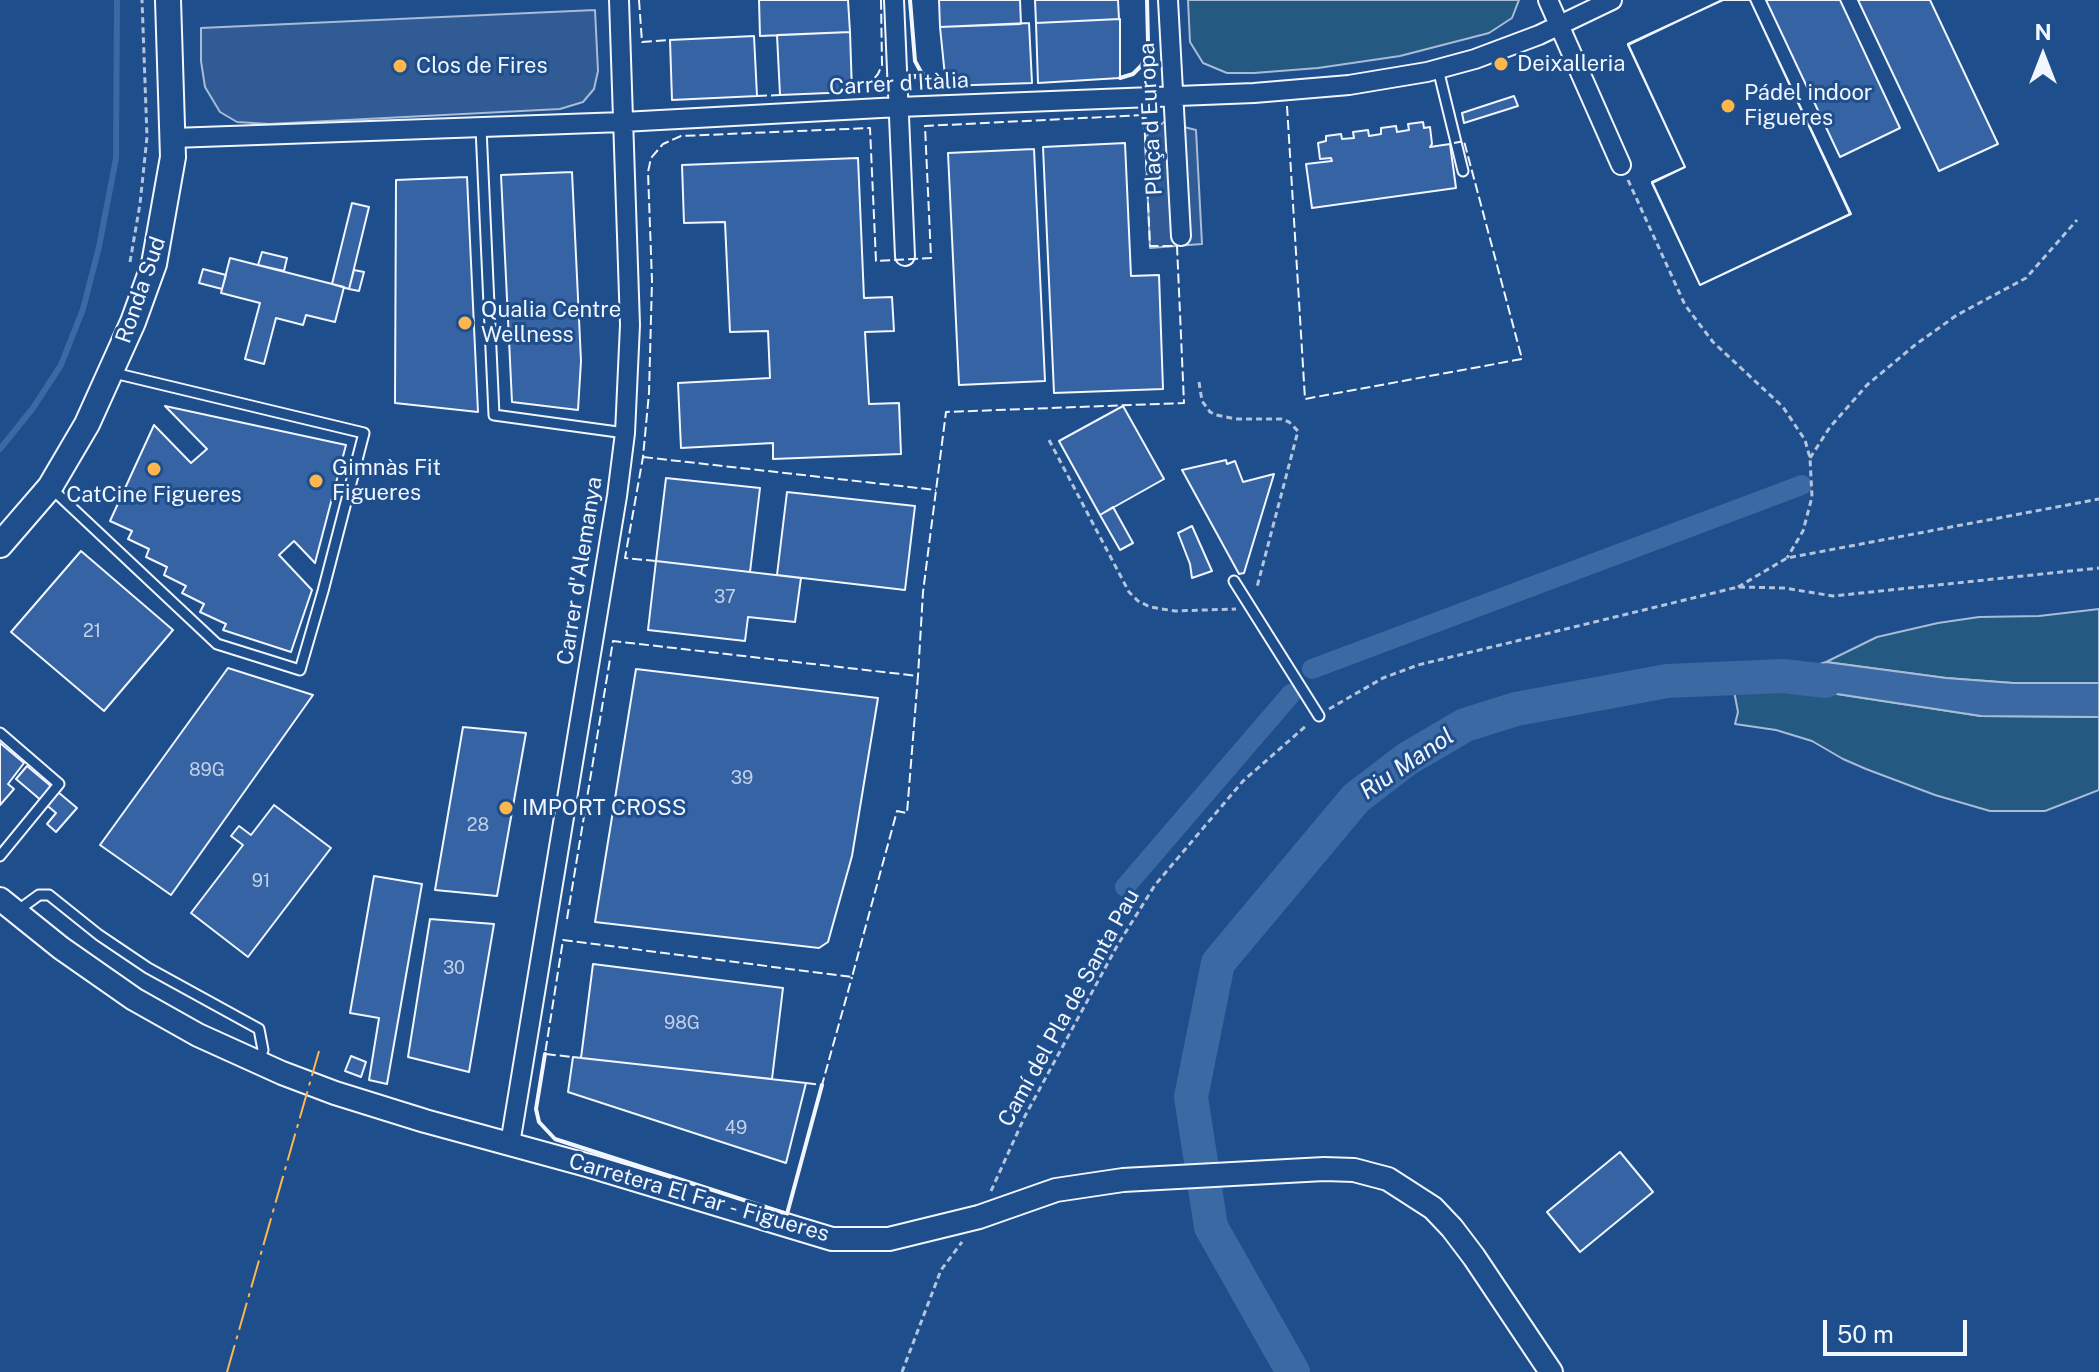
<!DOCTYPE html>
<html>
<head>
<meta charset="utf-8">
<style>
	body { margin:0 }
	#map { position:relative; width:2099px; height:1372px; overflow:hidden; background:#1f4e8c; font-family:"Public Sans",sans-serif }
	canvas { display:block }
	.north { position:absolute; left:2003px; top:16px; width:80px; height:80px; -webkit-text-stroke:6px #1f4e8c; paint-order:stroke; rotate:0deg; font-size:22px; font-weight:700; line-height:32px; text-align:center; color:#f2f6ff }
	.north::after { content:''; display:block; margin:auto; width:28px; height:36px; background:#f2f6ff; clip-path:polygon(50% 0,100% 100%,50% 72%,0 100%) }
	.scale { position:absolute; left:1823px; top:1320px; width:144px; height:36px; box-sizing:border-box; border:4px solid #f2f6ff; border-top:0; padding-left:10px; font-size:24px; line-height:28px; white-space:nowrap; color:#f2f6ff; -webkit-text-stroke:6px #1f4e8c; paint-order:stroke }
</style>
</head>
<body>
<div id="map">
<canvas width="2099" height="1372"></canvas>
<div class="north">N</div>
<div class="scale">50 m</div>
</div>
<script>
const ctx = document.querySelector('canvas').getContext('2d');
ctx.lineJoin = 'round';
function paint(path, color) {
  ctx.fillStyle = color;
  ctx.fill(path, 'evenodd');
}
function toPath(rows) {
  const path = new Path2D();
  for (const r of rows) {
    path.moveTo(r[0], r[1]);
    for (let i = 2; i < r.length; i += 2) path.lineTo(r[i], r[i + 1]);
  }
  return path;
}
function strokePath(path, color, width, dash) {
  ctx.strokeStyle = color;
  ctx.lineWidth = width;
  ctx.lineCap = dash ? 'butt' : 'round';
  ctx.setLineDash(dash || []);
  ctx.stroke(path);
}
function drawText(font, color, halo, rows, align = 'center') {
  ctx.font = font + ' "Public Sans",sans-serif';
  ctx.lineWidth = 6;
  ctx.setLineDash([]);
  ctx.textBaseline = 'middle';
  ctx.strokeStyle = halo;
  ctx.fillStyle = color;
  for (const [text, x, y, turn = 0] of rows) {
    ctx.save();
    ctx.translate(x, y);
    ctx.rotate((+turn || 0) * Math.PI / 180);
    ctx.textAlign = isNaN(turn) ? turn : align;
    if (halo) ctx.strokeText(text, 0, 0);
    ctx.fillText(text, 0, 0);
    ctx.restore();
  }
}
const green = toPath([
	[1188,0,1519,0,1512,18,1489,33,1400,56,1318,68,1254,73,1227,73,1203,63,1190,42,1188,0],
	[2099,609,2099,683,2013,683,1946,678,1826,662,1877,637,1938,623,1979,617,2039,616,2099,609],
	[1811,690,1981,716,2099,717,2099,790,2045,811,1990,811,1935,795,1866,769,1843,759,1812,741,1776,730,1735,724,1738,712,1734,691,1811,690]
]);
paint(green, '#245a82');
strokePath(green, '#a8bbd7', 2);
const parking = toPath([
	[595,10,598,71,594,89,583,102,560,109,269,124,237,122,220,112,205,87,201,61,201,28,595,10],
	[1164,122,1196,130,1202,244,1150,248,1145,137,1164,122]
]);
paint(parking, '#305b95');
strokePath(parking, '#a8bbd7', 2);
const water = toPath([
	[1826,662,1946,678,2013,683,2099,683,2099,717,1981,716,1811,690,1734,691,1826,662]
]);
paint(water, '#3b69a3');
strokePath(water, '#a8bbd7', 2);
strokePath(toPath([
	[0,449,33,408,61,365,83,309,99,247,116,158,117,0]
]), '#3b69a3', 6);
strokePath(toPath([
	[1312,669,1802,485],
	[1125,887,1291,694]
]), '#3b69a3', 20);
strokePath(toPath([
	[1293,1372,1211,1227,1191,1097,1218,963,1356,798,1407,759,1465,725,1516,709,1667,681,1783,676,1826,681]
]), '#3b69a3', 34);
const building = toPath([
	[759,0,848,0,850,32,760,36,759,0],
	[939,0,1020,0,1021,24,940,27,939,0],
	[1035,0,1118,0,1119,19,1036,23,1035,0],
	[1722,0,1750,0,1850,214,1700,285,1652,182,1685,167,1628,45,1722,0],
	[1723,0,1750,0,1851,214,1700,285,1652,183,1685,167,1628,44,1723,0],
	[1766,0,1840,0,1900,128,1840,157,1766,0],
	[1858,0,1930,0,1998,144,1939,171,1858,0],
	[1120,19,1120,78,1038,83,1036,23,1120,19],
	[1029,23,1032,83,946,86,940,27,1029,23],
	[850,32,852,92,780,95,777,35,850,32],
	[754,36,757,96,672,100,670,40,754,36],
	[1514,96,1518,106,1464,123,1462,113,1514,96],
	[1423,122,1424,128,1430,127,1432,144,1430,147,1450,144,1456,188,1312,208,1306,164,1332,161,1331,158,1320,159,1318,143,1326,141,1326,136,1341,134,1342,139,1354,138,1353,132,1368,130,1369,136,1381,134,1381,128,1396,126,1397,132,1409,130,1408,124,1423,122],
	[1125,143,1131,276,1159,275,1163,389,1054,393,1043,147,1125,143],
	[1034,149,1045,381,959,385,948,153,1034,149],
	[858,158,864,298,892,297,894,331,865,332,869,404,899,403,901,454,773,459,773,443,681,448,678,383,770,378,768,331,730,332,725,222,684,223,682,165,858,158],
	[572,172,581,361,578,410,512,402,501,175,572,172],
	[467,177,478,412,395,403,396,180,467,177],
	[352,203,369,207,349,289,332,284,352,203],
	[262,252,287,258,284,271,258,265,262,252],
	[230,258,344,287,335,322,306,315,303,325,276,318,264,364,245,359,260,303,221,293,230,258],
	[203,269,226,275,222,289,199,283,203,269],
	[354,270,364,272,359,291,349,289,354,270],
	[165,406,346,445,315,563,294,541,279,555,312,590,291,652,223,630,226,624,200,612,204,604,182,593,186,586,164,575,167,567,146,557,149,549,128,539,132,531,110,521,154,425,191,463,207,449,165,406],
	[1123,406,1164,479,1100,515,1059,441,1123,406],
	[1226,460,1227,464,1235,461,1243,482,1274,474,1244,573,1239,574,1182,470,1226,460],
	[666,478,760,488,750,572,656,561,666,478],
	[787,492,915,506,905,590,777,575,787,492],
	[1113,507,1133,543,1120,550,1100,515,1113,507],
	[1192,526,1212,571,1192,578,1190,564,1178,533,1192,526],
	[81,551,173,630,104,711,11,632,81,551],
	[656,561,801,578,795,622,748,617,745,641,648,630,656,561],
	[228,668,313,695,171,895,100,845,228,668],
	[636,669,878,698,852,856,828,942,819,948,595,922,636,669],
	[463,727,526,733,497,896,435,890,463,727],
	[0,743,24,763,8,784,14,789,0,805,0,743],
	[27,766,77,808,56,832,47,824,56,813,16,779,27,766],
	[274,805,331,848,248,957,191,913,243,845,231,836,239,826,251,835,274,805],
	[374,876,422,884,387,1084,369,1080,379,1018,350,1013,374,876],
	[430,919,494,924,469,1072,408,1057,430,919],
	[593,964,783,988,772,1079,581,1058,593,964],
	[351,1056,366,1062,361,1077,345,1071,351,1056],
	[573,1057,806,1083,786,1163,568,1092,573,1057],
	[1620,1152,1653,1192,1580,1252,1547,1212,1620,1152]
]);
paint(building, '#3563a3');
strokePath(building, '#f2f6ff', 2);
const service = toPath([
	[1438,69,1463,171],
	[481,128,494,415,625,433],
	[51,488,217,644,300,670,323,591,364,433,114,373],
	[1234,581,1319,716],
	[0,733,59,784,0,856],
	[17,911,39,895,49,895,99,935,148,968,259,1029,263,1050,259,1060]
]);
const minor = toPath([
	[894,0,905,256],
	[1168,0,1181,236],
	[1548,0,1621,165],
	[173,138,623,122,899,107,1254,93,1349,85,1427,72,1475,59,1539,35,1612,0],
	[510,1144,617,496,625,433,630,325,619,0]
]);
const tertiary = toPath([
	[0,899,61,948,134,999,198,1035,282,1073,335,1093,425,1121,590,1166,832,1239,889,1239,979,1217,1056,1190,1123,1180,1324,1169,1354,1170,1388,1179,1433,1208,1452,1228,1474,1257,1551,1372]
]);
const secondary = toPath([
	[0,545,50,487,87,424,133,322,154,264,173,157,168,0]
]);
strokePath(service, '#f2f6ff', 13);
strokePath(minor, '#f2f6ff', 22);
strokePath(tertiary, '#f2f6ff', 26);
strokePath(secondary, '#f2f6ff', 28);
strokePath(toPath([
	[1628,180,1685,305,1713,342,1783,407,1805,440,1810,458,1812,497,1803,531,1787,558],
	[130,262,140,204,147,137,142,0],
	[1199,382,1202,401,1210,412,1216,415,1236,419,1281,419,1289,422,1298,431,1257,587],
	[1049,440,1129,592,1138,601,1150,607,1175,611,1236,609],
	[1810,458,1830,427,1867,385,1915,345,1957,315,2026,278,2077,220],
	[1738,587,1787,558,2099,499],
	[1329,709,1383,678,1418,665,1738,587,1784,588,1833,596,2099,568],
	[991,1191,1025,1116,1117,946,1155,885,1243,781,1307,725],
	[902,1372,941,1270,962,1242]
]), '#b3c4dc', 3, [6, 4]);
strokePath(service, '#1f4e8c', 9);
strokePath(minor, '#1f4e8c', 18);
strokePath(tertiary, '#1f4e8c', 22);
strokePath(secondary, '#1f4e8c', 24);
strokePath(toPath([
	[639,0,642,42,670,40],
	[852,92,866,88,878,74,882,65,881,0],
	[757,96,780,95],
	[1287,106,1305,399,1522,359,1464,141,1454,143],
	[643,457,936,490],
	[656,561,625,558,643,457,649,393,652,281,648,172,651,158,663,144,681,136,870,128,876,261,931,258,925,126,1144,115,1150,246,1177,246,1184,403,946,412,923,592,918,676],
	[567,919,613,641,918,676,907,813,897,811,852,977,563,940,545,1054,573,1057],
	[806,1083,822,1085,852,977]
]), '#f2f6ff', 2, [10, 4]);
strokePath(toPath([
	[910,0,915,61,921,72,931,82,946,86],
	[1120,78,1133,74,1141,66,1146,56,1148,42,1147,0],
	[545,1054,536,1109,539,1122,555,1139,787,1214,822,1085]
]), '#f2f6ff', 4);
strokePath(toPath([
	[227,1372,319,1051]
]), '#ffb74d', 2, [28, 6, 4, 6]);
for (const [x, y, r, color] of [
	[1501,64,8,"#ffb74d"],
	[400,66,8,"#ffb74d"],
	[1728,106,8,"#ffb74d"],
	[465,323,8,"#ffb74d"],
	[154,469,8,"#ffb74d"],
	[316,481,8,"#ffb74d"],
	[506,808,8,"#ffb74d"]
]) {
  const dot = new Path2D();
  dot.arc(x, y, r, 0, 2 * Math.PI);
  ctx.fillStyle = color;
  ctx.fill(dot);
  strokePath(dot, '#1f4e8c', 3);
}
drawText('18px', '#c3d1e8', null, [
	["37",725,597],
	["21",92,631],
	["89G",207,770],
	["39",742,778],
	["28",478,825],
	["91",261,881],
	["30",454,968],
	["98G",682,1023],
	["49",736,1128]
]);
drawText('22px', '#f2f6ff', '#1f4e8c', [
	["Deixalleria",1517,64],
	["Clos de Fires",416,66],
	["Pádel indoor",1744,93],
	["Figueres",1744,118],
	["Qualia Centre",481,310],
	["Wellness",481,335],
	["Gimnàs Fit",332,468],
	["Figueres",332,493],
	["CatCine Figueres",154,495,"center"],
	["IMPORT CROSS",522,808]
], 'left');
drawText('22px', '#f2f6ff', '#1f4e8c', [
	["Carrer d'Itàlia",899,84,-3],
	["Plaça d'Europa",1151,119,-93],
	["Ronda Sud",141,290,-71],
	["Carrer d'Alemanya",580,571,-81],
	["Camí del Pla de Santa Pau",1069,1008,-61],
	["Carretera El Far - Figueres",699,1198,16]
]);
drawText('italic 24px', '#f2f6ff', '#1f4e8c', [
	["Riu Manol",1407,764,-34]
]);
</script>
</body>
</html>
